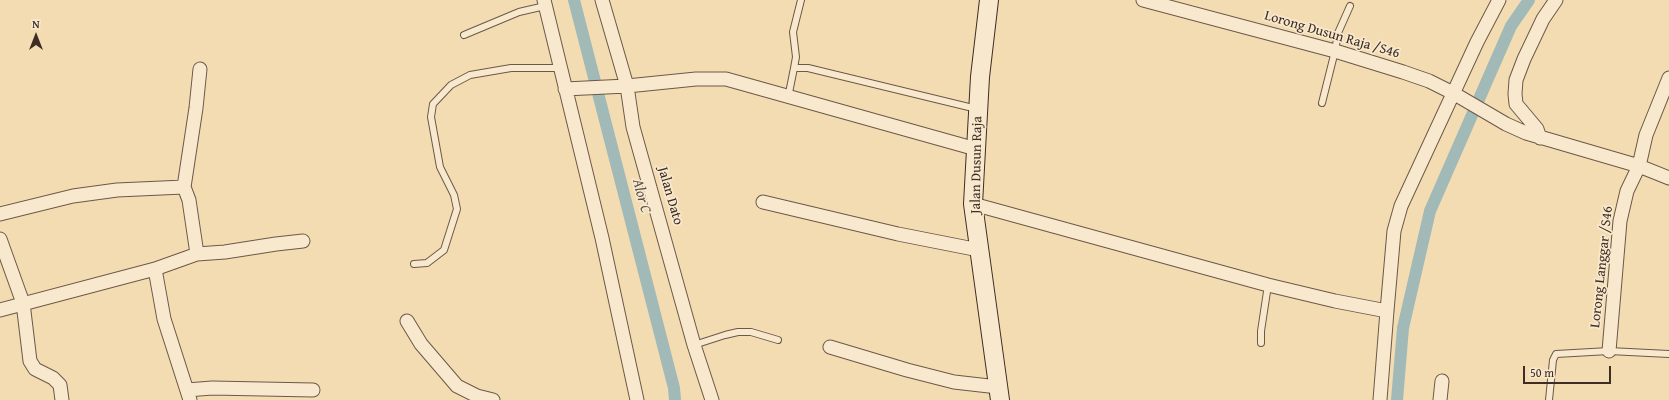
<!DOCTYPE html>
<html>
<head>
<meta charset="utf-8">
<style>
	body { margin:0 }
	#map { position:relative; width:1669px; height:400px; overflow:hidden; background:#f4dcb2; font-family:"Gentium Book Plus",serif }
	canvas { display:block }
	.north { position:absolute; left:16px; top:16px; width:40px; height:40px; -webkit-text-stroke:3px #f8e8cd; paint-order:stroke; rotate:0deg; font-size:11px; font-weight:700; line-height:16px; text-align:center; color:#3d2d24 }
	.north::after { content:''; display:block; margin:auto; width:14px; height:18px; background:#3d2d24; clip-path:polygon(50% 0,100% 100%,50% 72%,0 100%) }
	.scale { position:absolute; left:1523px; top:366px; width:88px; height:18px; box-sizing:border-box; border:2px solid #3d2d24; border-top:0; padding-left:5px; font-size:12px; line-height:14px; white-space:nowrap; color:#3d2d24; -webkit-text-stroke:3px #f8e8cd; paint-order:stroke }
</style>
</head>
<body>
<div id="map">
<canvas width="1669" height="400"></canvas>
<div class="north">N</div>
<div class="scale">50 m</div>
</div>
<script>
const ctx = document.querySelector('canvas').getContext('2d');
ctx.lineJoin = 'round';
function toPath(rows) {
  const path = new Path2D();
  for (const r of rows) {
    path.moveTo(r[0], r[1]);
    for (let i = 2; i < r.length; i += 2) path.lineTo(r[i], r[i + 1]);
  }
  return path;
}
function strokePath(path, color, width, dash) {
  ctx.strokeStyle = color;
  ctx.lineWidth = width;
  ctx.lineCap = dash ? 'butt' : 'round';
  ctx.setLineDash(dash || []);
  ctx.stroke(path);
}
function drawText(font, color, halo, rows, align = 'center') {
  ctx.font = font + ' "Gentium Book Plus",serif';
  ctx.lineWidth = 3.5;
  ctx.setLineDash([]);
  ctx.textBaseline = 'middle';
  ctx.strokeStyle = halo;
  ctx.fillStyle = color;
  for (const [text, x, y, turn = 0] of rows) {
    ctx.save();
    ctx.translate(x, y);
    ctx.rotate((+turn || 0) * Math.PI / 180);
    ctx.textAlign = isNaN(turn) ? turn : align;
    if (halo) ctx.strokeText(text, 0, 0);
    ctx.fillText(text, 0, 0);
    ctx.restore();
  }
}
strokePath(toPath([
	[574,0,674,388,675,400],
	[1397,400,1403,328,1430,211,1511,26,1529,0]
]), '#a1b9b7', 12);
const service = toPath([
	[464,35,519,12,545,6],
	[794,68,796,57,793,32,801,0],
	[788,98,794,68,808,68,977,109],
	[1322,103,1335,51,1338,33,1350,6],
	[414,264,427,263,444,250,457,209,454,195,440,167,431,117,433,104,451,85,470,75,511,68,559,68],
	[1261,343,1261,331,1268,285],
	[694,345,725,335,738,332,751,332,778,340],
	[1549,400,1553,360,1556,354,1609,351,1669,354]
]);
const minor = toPath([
	[544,0,602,238,637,400],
	[602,0,627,86,633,127,694,345,712,400],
	[1143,0,1335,51,1403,72,1429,81,1453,93,1506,124,1526,133,1639,166,1669,178],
	[565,89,627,86,696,79,726,79,976,149],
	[1540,138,1537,129,1516,104,1515,94,1516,80,1524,59,1543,19,1556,0],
	[763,202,898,234,979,250],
	[973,204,1268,285,1335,301,1387,311,1380,400],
	[0,214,73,196,117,190,184,187],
	[0,239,23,303,30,361,35,369,53,378,60,385,62,400],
	[197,254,225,252,276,244,303,241],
	[0,310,155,269],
	[1387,311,1394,231,1401,206,1477,42,1499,0],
	[407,321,421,344,457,386,477,396,493,400],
	[830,347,907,370,954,382,998,387],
	[1609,351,1620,221,1627,191,1639,166,1646,135,1669,78],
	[187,390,212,388,313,390],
	[190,400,164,319,155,269,197,254,189,200,184,187,196,108,200,69],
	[1440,400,1442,381]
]);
const secondary = toPath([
	[989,0,980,77,973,204,1000,400]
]);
strokePath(service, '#6b5948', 8);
strokePath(minor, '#6b5948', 15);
strokePath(secondary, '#3d2d24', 20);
strokePath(service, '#f8e8cd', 6);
strokePath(minor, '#f8e8cd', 13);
strokePath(secondary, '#f8e8cd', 18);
drawText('14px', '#3d2d24', '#f8e8cd', [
	["Lorong Dusun Raja /S46",1332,35,16],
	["Jalan Dusun Raja",977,165,-89],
	["Jalan Dato",670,196,74],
	["Lorong Langgar /S46",1602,267,-84]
]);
drawText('italic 15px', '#565049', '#f8e8cd', [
	["Alor C",641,196,75]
]);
</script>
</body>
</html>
